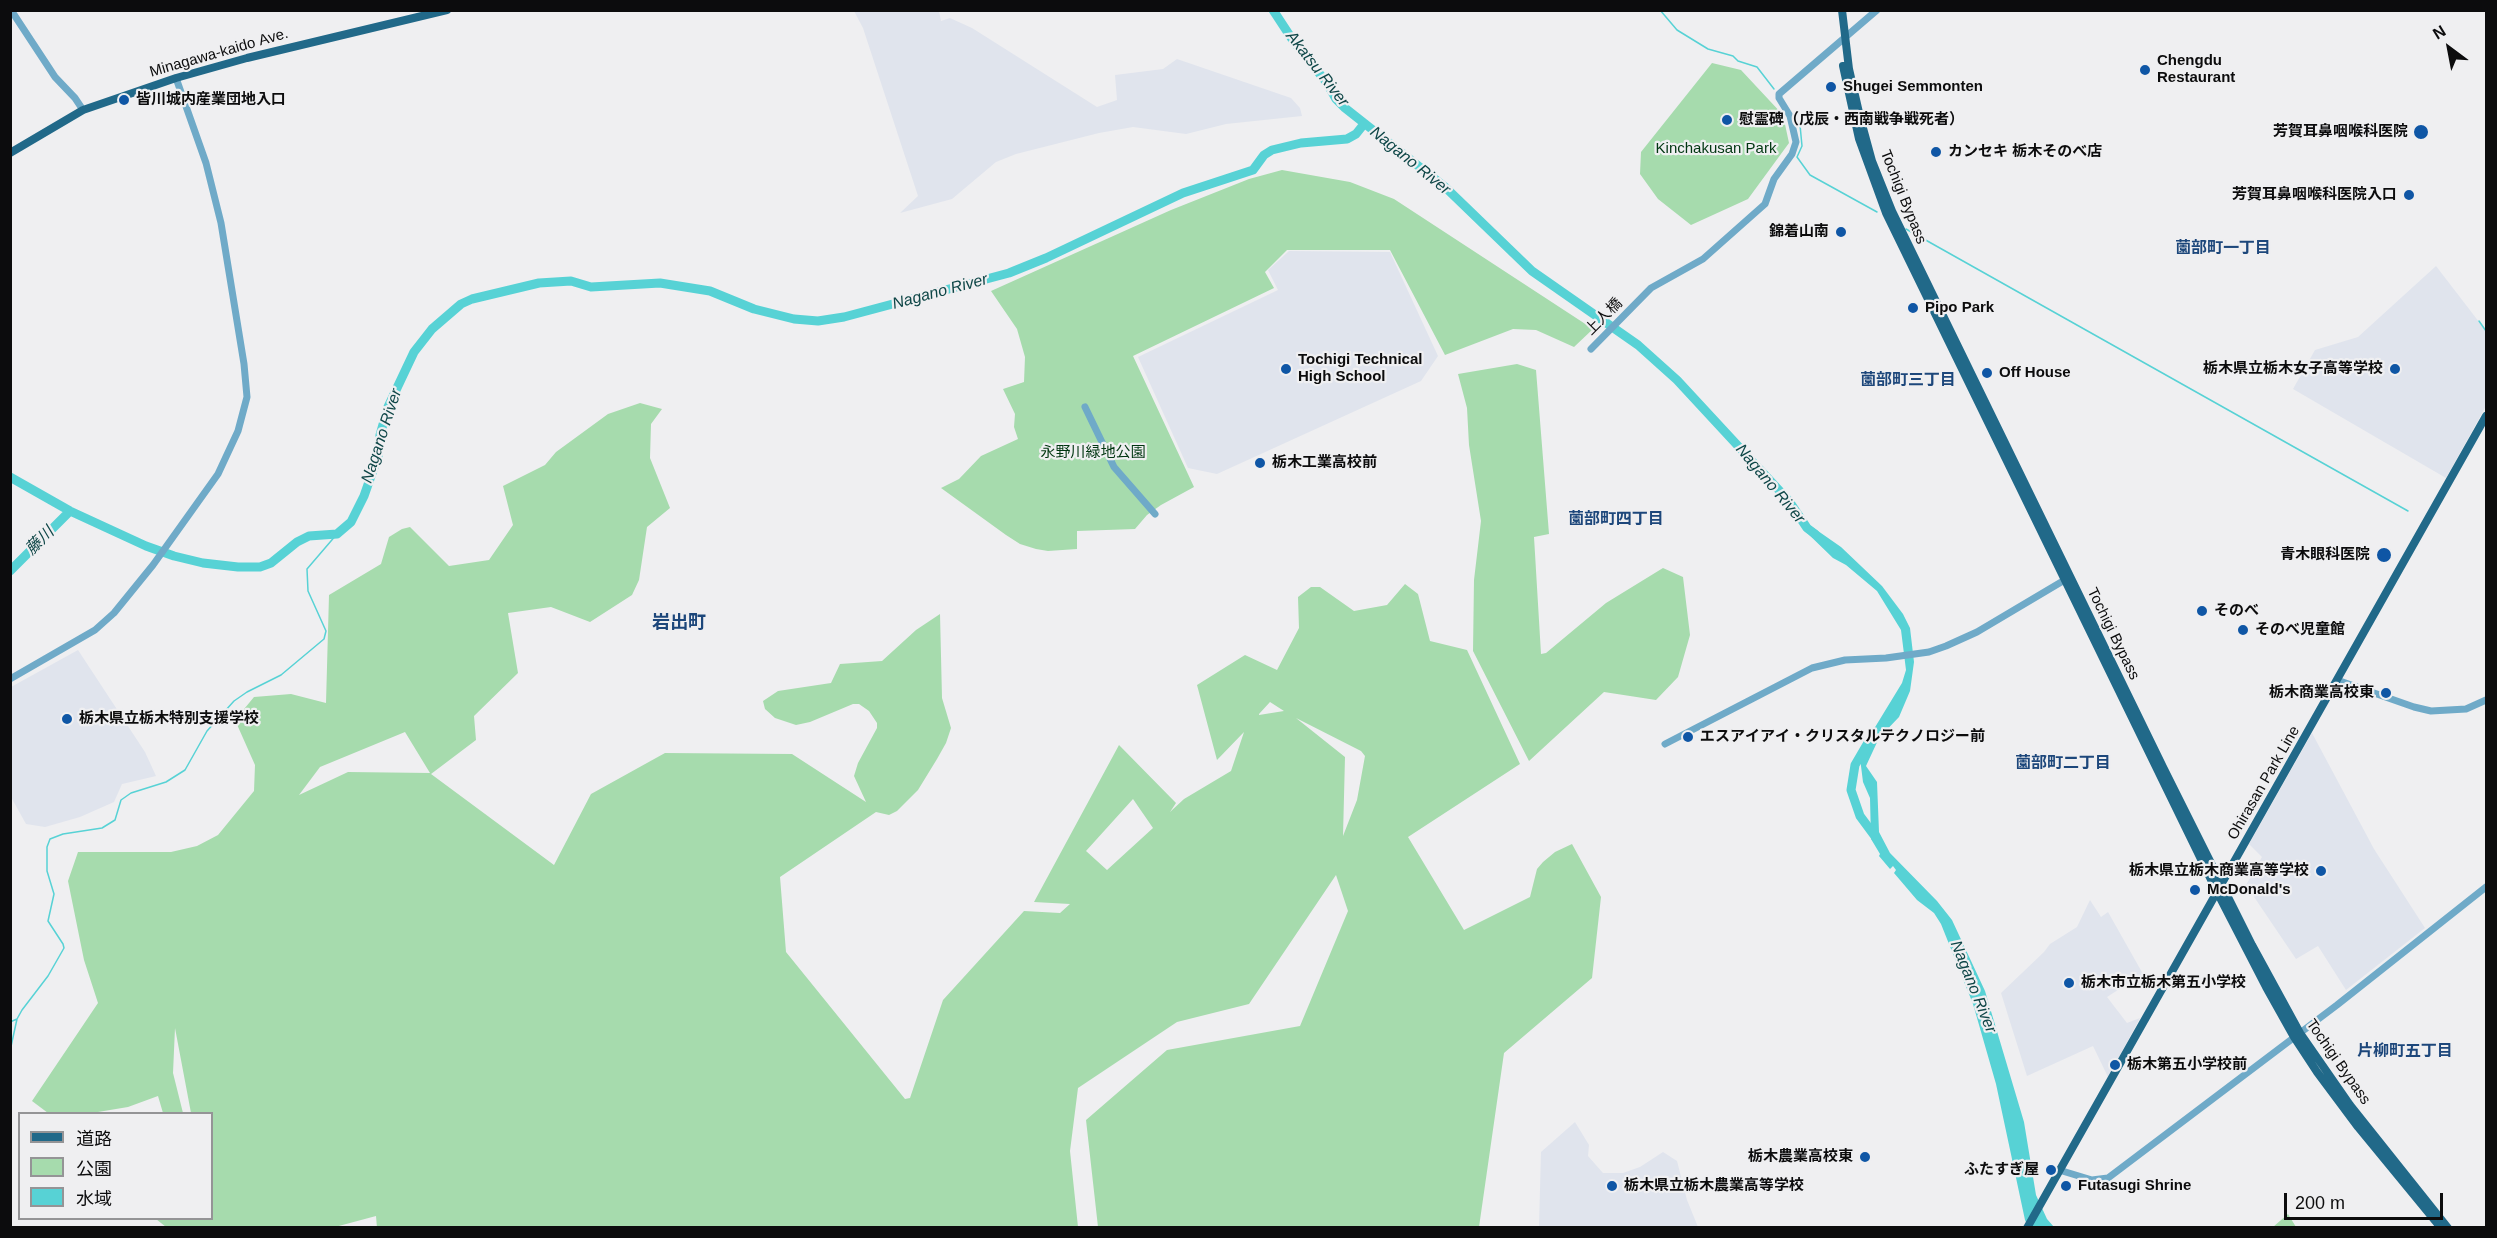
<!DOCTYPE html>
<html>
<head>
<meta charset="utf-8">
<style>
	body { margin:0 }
	#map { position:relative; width:2497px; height:1238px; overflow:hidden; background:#efeff1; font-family:Arial,"Noto Sans JP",sans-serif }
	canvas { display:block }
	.frame { position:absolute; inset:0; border:12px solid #0c0c0d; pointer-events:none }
	.legend { position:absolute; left:18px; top:1112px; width:195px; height:108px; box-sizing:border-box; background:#efeff1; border:2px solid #949496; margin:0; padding:8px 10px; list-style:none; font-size:18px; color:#0c0c0d }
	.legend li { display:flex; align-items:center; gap:12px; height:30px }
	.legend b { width:30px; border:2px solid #949496 }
	.north { position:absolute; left:2419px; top:18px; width:60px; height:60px; -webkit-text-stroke:4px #efeff1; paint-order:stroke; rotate:328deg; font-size:16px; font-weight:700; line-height:24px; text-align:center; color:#0c0c0d }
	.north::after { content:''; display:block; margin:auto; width:21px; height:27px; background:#0c0c0d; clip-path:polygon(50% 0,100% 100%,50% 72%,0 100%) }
	.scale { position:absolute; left:2284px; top:1193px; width:159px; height:27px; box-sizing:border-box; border:3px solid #0c0c0d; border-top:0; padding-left:8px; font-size:18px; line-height:21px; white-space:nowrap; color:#0c0c0d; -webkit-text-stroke:4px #efeff1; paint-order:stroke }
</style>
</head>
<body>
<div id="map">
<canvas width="2497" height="1238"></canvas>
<div class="frame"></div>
<ul class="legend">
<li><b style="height:8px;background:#216989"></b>道路</li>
<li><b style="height:16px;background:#a6dbad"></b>公園</li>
<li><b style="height:16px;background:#57d2d5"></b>水域</li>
</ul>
<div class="north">N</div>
<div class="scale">200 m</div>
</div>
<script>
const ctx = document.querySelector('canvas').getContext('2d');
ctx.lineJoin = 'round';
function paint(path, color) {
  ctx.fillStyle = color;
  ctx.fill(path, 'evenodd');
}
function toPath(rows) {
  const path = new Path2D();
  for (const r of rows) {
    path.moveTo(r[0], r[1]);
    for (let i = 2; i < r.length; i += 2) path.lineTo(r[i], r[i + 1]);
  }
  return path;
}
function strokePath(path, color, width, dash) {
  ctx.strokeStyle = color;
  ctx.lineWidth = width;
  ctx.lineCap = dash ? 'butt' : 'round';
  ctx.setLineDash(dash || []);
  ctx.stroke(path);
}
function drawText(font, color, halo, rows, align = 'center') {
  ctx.font = font + ' Arial,"Noto Sans JP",sans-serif';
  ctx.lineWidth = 4.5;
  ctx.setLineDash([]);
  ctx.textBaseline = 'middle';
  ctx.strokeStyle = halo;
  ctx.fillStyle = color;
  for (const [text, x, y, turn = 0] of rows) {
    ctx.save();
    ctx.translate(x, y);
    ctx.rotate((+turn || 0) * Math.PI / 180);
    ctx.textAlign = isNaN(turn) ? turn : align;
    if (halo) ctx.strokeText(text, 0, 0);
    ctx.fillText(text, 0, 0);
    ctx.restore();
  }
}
paint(toPath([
	[854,11,939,11,941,21,950,18,972,28,1097,107,1117,100,1115,75,1163,69,1177,59,1291,98,1300,108,1302,116,1226,124,1186,134,1133,127,1099,133,1016,154,996,162,952,199,900,213,918,196,863,28],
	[1289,251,1390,252,1438,356,1421,381,1217,474,1188,468,1138,357,1278,290,1268,270],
	[2436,266,2486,331,2486,406,2446,478,2293,389,2315,350,2358,337],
	[78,650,145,752,156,776,122,784,114,802,80,817,45,827,26,824,11,797,11,687],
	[2312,733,2374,849,2425,928,2346,990,2318,946,2296,959,2246,885,2262,857,2249,844],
	[2090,900,2101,917,2108,912,2143,974,2107,997,2127,1023,2140,1018,2108,1077,2093,1046,2027,1076,2001,993,2044,952,2050,944,2077,927],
	[1575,1122,1589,1145,1588,1156,1603,1173,1623,1173,1640,1167,1663,1152,1677,1161,1687,1200,1698,1227,1539,1227,1541,1152]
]), '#e0e4ed');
paint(toPath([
	[1712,63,1741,70,1783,115,1789,143,1748,199,1691,225,1658,199,1640,174,1641,152],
	[1282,170,1350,182,1394,199,1593,329,1574,347,1536,330,1513,329,1445,355,1390,250,1287,250,1265,272,1274,288,1133,356,1194,487,1161,505,1147,515,1135,529,1077,531,1077,549,1048,551,1036,549,1020,544,1006,535,941,488,959,479,981,456,1018,439,1014,427,1015,414,1003,389,1024,382,1025,357,1017,329,991,291,1171,210,1249,179],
	[1517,364,1536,370,1549,534,1534,537,1541,654,1546,653,1606,603,1663,568,1683,577,1690,635,1678,677,1656,700,1604,692,1529,761,1473,651,1474,580,1481,521,1469,445,1467,408,1458,374],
	[640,403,662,409,651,424,650,458,670,508,647,527,639,580,632,595,590,622,551,607,508,613,518,673,474,716,476,740,431,774,554,865,591,794,665,753,792,754,866,802,854,776,858,763,877,728,877,723,869,711,859,704,853,704,810,722,796,725,775,718,765,709,763,701,778,691,831,683,840,664,882,661,916,630,940,614,942,698,951,728,946,743,937,759,918,790,897,811,889,815,876,812,780,877,786,952,905,1099,910,1098,943,1000,1024,911,1060,913,1070,904,1034,902,1119,745,1176,803,1170,812,1184,799,1231,771,1244,732,1217,760,1197,685,1245,655,1277,670,1299,628,1298,597,1311,587,1320,587,1354,611,1387,605,1405,584,1418,594,1430,641,1467,650,1520,764,1408,837,1464,930,1530,897,1537,869,1543,862,1555,852,1572,844,1601,897,1592,978,1504,1053,1479,1227,1098,1227,1086,1120,1167,1050,1300,1026,1348,911,1336,875,1249,1004,1177,1022,1078,1088,1070,1151,1078,1227,377,1228,376,1216,335,1227,166,1227,156,1219,212,1218,212,1114,191,1113,175,1028,173,1073,183,1113,163,1113,158,1096,128,1107,86,1114,48,1113,32,1101,98,1003,84,960,68,881,78,852,171,852,197,846,218,835,254,791,255,765,235,720,254,697,291,694,326,703,329,595,381,564,389,537,402,529,410,527,449,566,489,560,513,525,503,486,545,465,556,452,608,414],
	[1270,702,1284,711,1259,715,1259,714],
	[1296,718,1361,751,1365,756,1357,800,1343,836,1345,757],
	[405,732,430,773,348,772,299,795,320,767],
	[1133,799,1153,828,1107,870,1086,851],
	[2288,1214,2296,1227,2273,1227]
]), '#a6dbad');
paint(toPath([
	[1808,524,1841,547,1882,586,1903,614,1910,628,1914,662,1910,691,1899,717,1879,738,1866,766,1877,782,1879,832,1890,853,1937,901,1952,920,1985,991,2024,1122,2036,1195,2047,1219,2054,1227,2028,1227,2025,1220,1996,1084,1973,1004,1941,924,1934,913,1917,900,1894,873,1896,870,1893,866,1890,869,1879,856,1880,854,1871,839,1870,798,1863,782,1860,758,1866,742,1902,683,1906,670,1901,630,1877,591,1846,565,1833,558,1803,529]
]), '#57d2d5');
strokePath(toPath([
	[1660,10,1677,30,1708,49,1733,56,1738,61,1757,67,1774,89],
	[1800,125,1802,146,1797,157,1810,175,1877,212],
	[1906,229,2408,511],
	[2479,321,2486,331],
	[10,1022,17,1019],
	[10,1051,17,1019,22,1010,48,976,64,948,63,944,48,921,54,894,47,871,47,847,50,839,63,834,102,828,115,820,121,800,131,793,166,782,185,770,207,731,234,701,247,692,281,675,324,639,326,631,308,591,307,569,337,534]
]), '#57d2d5', 1.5);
strokePath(toPath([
	[1273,10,1294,42,1327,83,1336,99,1345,108,1445,187,1532,271,1638,345,1677,380,1789,501,1807,528,1815,534],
	[10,477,70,511,146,546,174,556,203,563,238,567,260,567,271,563,297,542,309,536,337,534,351,522,364,496,378,456,380,435,388,407,414,352,432,329,461,304,472,299,539,283,571,281,591,287,660,283,710,291,754,309,794,319,818,321,844,317,1009,273,1046,258,1183,193,1253,170,1264,155,1272,150,1301,143,1347,139,1356,134,1364,124],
	[10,571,70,511],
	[1869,741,1855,765,1851,790,1860,816,1877,839]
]), '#57d2d5', 9);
strokePath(toPath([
	[11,10,55,77,75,98,83,110],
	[1591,349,1651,288,1703,259,1765,204,1774,179,1792,154,1796,142,1790,116,1779,98,1779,94,1877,10],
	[1085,407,1114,467,1155,514],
	[10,679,95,630,114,613,153,565,218,474,238,431,247,397,244,364,221,223,206,163,176,78],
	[2337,680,2414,707,2431,711,2466,709,2486,700],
	[1665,744,1812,668,1845,660,1886,658,1929,652,1946,646,1977,632,2068,578],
	[2059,1170,2092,1180,2108,1178,2337,1005,2486,887]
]), '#6faac8', 7);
strokePath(toPath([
	[1842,10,1849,69,1860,117,1872,161,1892,211,2163,767,2252,945,2300,1033,2350,1105,2448,1228],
	[1843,66,1859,139,1886,213,2217,892,2266,987,2294,1037,2317,1072,2358,1127,2441,1228],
	[10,153,83,110,176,78,247,58,447,10],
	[2027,1228,2486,416]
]), '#216989', 8);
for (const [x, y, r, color] of [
	[2145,70,6,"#0f56a5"],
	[1831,87,6,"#0f56a5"],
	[124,100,6,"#0f56a5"],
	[1727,120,6,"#0f56a5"],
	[2421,132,8,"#0f56a5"],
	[1936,152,6,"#0f56a5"],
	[2409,195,6,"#0f56a5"],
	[1841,232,6,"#0f56a5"],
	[1913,308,6,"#0f56a5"],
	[1286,369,6,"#0f56a5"],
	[2395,369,6,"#0f56a5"],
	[1987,373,6,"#0f56a5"],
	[1260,463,6,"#0f56a5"],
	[2384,555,8,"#0f56a5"],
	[2202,611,6,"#0f56a5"],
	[2243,630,6,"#0f56a5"],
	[2386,693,6,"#0f56a5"],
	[67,719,6,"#0f56a5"],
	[1688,737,6,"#0f56a5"],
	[2321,871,6,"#0f56a5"],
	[2195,890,6,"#0f56a5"],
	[2069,983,6,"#0f56a5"],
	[2115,1065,6,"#0f56a5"],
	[1865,1157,6,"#0f56a5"],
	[2051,1170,6,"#0f56a5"],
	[1612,1186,6,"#0f56a5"],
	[2066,1186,6,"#0f56a5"]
]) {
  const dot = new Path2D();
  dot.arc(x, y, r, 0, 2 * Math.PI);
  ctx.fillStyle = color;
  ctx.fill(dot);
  strokePath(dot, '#efeff1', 2);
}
drawText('15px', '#0c0c0d', '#efeff1', [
	["Minagawa-kaido Ave.",219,53,-16],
	["Tochigi Bypass",1903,197,68],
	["上人橋",1604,317,-45],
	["Tochigi Bypass",2113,634,64],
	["Ohirasan Park Line",2264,783,-60],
	["Tochigi Bypass",2338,1062,55]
]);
drawText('bold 15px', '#0c0c0d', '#efeff1', [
	["Chengdu",2157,61],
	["Restaurant",2157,78],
	["Shugei Semmonten",1843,87],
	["皆川城内産業団地入口",136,100],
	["慰霊碑（戊辰・西南戦争戦死者）",1739,120],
	["芳賀耳鼻咽喉科医院",2408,132,"right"],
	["カンセキ 栃木そのべ店",1948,152],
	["芳賀耳鼻咽喉科医院入口",2397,195,"right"],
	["錦着山南",1829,232,"right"],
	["Pipo Park",1925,308],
	["Tochigi Technical",1298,360],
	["High School",1298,377],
	["栃木県立栃木女子高等学校",2383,369,"right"],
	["Off House",1999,373],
	["栃木工業高校前",1272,463],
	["青木眼科医院",2370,555,"right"],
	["そのべ",2214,611],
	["そのべ児童館",2255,630],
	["栃木商業高校東",2374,693,"right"],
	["栃木県立栃木特別支援学校",79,719],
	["エスアイアイ・クリスタルテクノロジー前",1700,737],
	["栃木県立栃木商業高等学校",2309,871,"right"],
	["McDonald's",2207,890],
	["栃木市立栃木第五小学校",2081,983],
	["栃木第五小学校前",2127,1065],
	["栃木農業高校東",1853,1157,"right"],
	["ふたすぎ屋",2039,1170,"right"],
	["栃木県立栃木農業高等学校",1624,1186],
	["Futasugi Shrine",2078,1186]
], 'left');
drawText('15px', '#013611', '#efeff1', [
	["Kinchakusan Park",1716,149],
	["永野川緑地公園",1093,453]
]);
drawText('italic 16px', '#0e4647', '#efeff1', [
	["Akatsu River",1317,69,52],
	["Nagano River",1410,161,39],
	["Nagano River",940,292,-15],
	["Nagano River",382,436,-72],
	["Nagano River",1770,484,50],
	["藤川",40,541,-45],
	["Nagano River",1973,987,68]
]);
drawText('bold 16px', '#1d477b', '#efeff1', [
	["薗部町一丁目",2223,249],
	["薗部町三丁目",1908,381],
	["薗部町四丁目",1616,520],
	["薗部町二丁目",2063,764],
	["片柳町五丁目",2405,1052]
]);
drawText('bold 18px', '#1d477b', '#efeff1', [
	["岩出町",679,623]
]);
</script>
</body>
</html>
